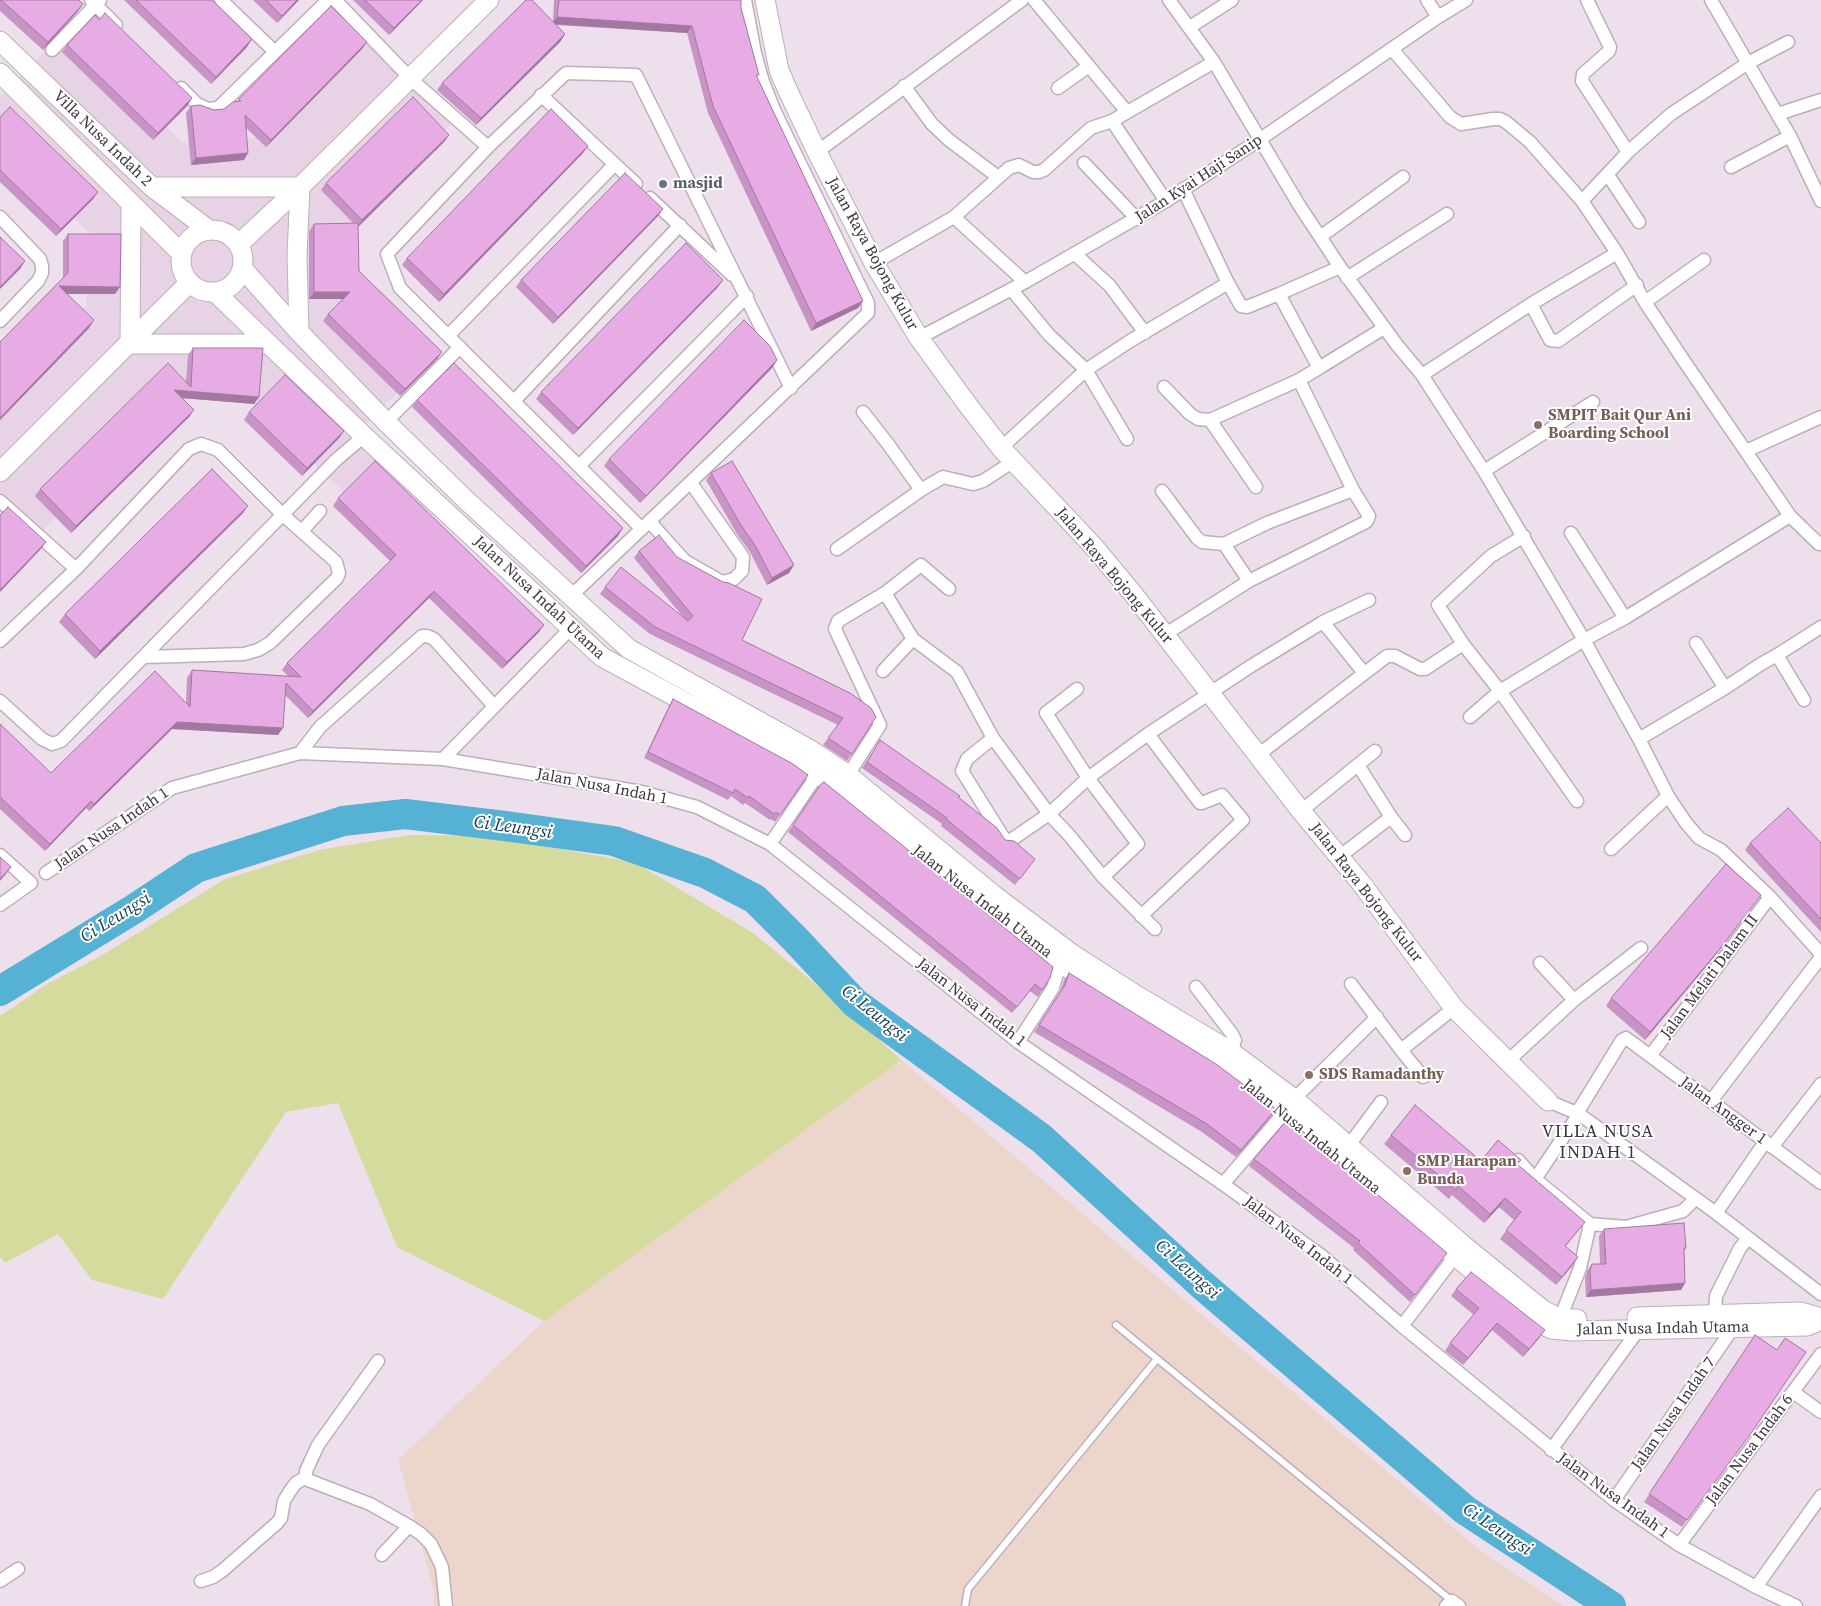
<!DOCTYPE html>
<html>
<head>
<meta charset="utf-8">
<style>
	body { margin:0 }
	canvas { display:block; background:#eedfed }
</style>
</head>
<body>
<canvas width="1821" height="1606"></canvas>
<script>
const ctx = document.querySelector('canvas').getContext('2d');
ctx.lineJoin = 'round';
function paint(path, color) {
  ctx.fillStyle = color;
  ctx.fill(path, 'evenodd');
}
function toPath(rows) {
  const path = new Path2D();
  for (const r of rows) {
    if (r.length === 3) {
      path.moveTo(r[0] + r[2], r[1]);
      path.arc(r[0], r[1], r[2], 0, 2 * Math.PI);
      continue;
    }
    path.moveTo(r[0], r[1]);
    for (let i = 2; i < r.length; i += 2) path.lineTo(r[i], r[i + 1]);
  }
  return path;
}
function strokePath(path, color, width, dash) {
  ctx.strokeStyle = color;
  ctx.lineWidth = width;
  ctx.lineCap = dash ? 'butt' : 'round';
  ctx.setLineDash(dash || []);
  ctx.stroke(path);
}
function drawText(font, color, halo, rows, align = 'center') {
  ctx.font = font + ' "Source Serif 4",serif';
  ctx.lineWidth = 4;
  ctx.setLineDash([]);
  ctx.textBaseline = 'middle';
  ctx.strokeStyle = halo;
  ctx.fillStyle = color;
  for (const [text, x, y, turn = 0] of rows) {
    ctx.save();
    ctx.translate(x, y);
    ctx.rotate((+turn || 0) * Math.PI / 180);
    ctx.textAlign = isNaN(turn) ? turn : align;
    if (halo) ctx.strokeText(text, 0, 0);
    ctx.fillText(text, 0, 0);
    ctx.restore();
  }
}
paint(toPath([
	[363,30,456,119,344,234,345,296,422,367,366,425,439,499,394,541,247,398,176,399,37,536,0,499,0,394,86,306,92,235,0,149,0,96,66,31,183,143,253,138]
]), '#e8d3e6');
paint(toPath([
	[901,1060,1481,1551,1564,1606,434,1606,434,1591,398,1460,544,1321]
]), '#ecd5ca');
paint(toPath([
	[408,835,485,836,634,862,753,933,845,1008,901,1060,544,1321,397,1247,338,1103,286,1112,163,1299,92,1280,58,1234,5,1263,0,1257,0,1016,49,983,99,957,225,879,319,850]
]), '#d5db9d');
strokePath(toPath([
	[0,991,134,909,196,868,343,821,405,814,505,826,614,841,705,873,755,899,795,939,855,1003,1041,1138,1201,1284,1465,1510,1611,1606]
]), '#55b2d5', 30);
const lane = toPath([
	[1116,1325,1452,1601],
	[965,1606,968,1589,1157,1359]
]);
const street = toPath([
	[91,0,116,25],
	[221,0,274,51],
	[335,0,411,79,488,147],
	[1034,0,1127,112],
	[1169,0,1214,62,1299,205,1340,267,1397,345,1422,375,1484,471,1584,640,1639,739,1668,796,1686,823,1699,838,1721,850,1770,897,1821,954],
	[1427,0,1438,17],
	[1587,0,1610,47,1609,51,1583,74,1582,81,1628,152,1671,114,1748,63,1788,42],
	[1711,0,1790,136,1821,201],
	[1190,27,1232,0],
	[1392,49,1450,117,1461,124,1493,119,1500,119,1506,122,1530,142,1582,201,1617,253,1645,302,1682,358,1790,516],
	[52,50,100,0],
	[904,86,932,124,949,140,998,177],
	[181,88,197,104,208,109,218,108,328,0],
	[1058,88,1089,66],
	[541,95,636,184],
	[1778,114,1821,100],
	[1112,121,1166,201],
	[817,152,1022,0],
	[1084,163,1137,219],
	[1731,167,1790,136],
	[1608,175,1639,222],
	[1183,189,1228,283,1241,306,1247,307,1279,294,1340,267],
	[650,198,732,275],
	[1582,201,1628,152],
	[0,217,40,259,42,266,42,273,38,281,0,321],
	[1320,237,1403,177],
	[1075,254,1110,286,1145,333],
	[874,263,954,217],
	[1347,278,1447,214],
	[1025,282,954,217,1009,168,1019,165,1033,172,1039,172,1044,170,1091,128,1112,121,1214,62],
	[1011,289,1049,335,1086,370,1127,439],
	[1279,294,1319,368,1384,328],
	[1645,302,1704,260],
	[1531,304,1550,340,1558,341,1637,285],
	[448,336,615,164],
	[919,338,1025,282,1166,201,1259,140,1438,17,1466,0],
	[1422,375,1531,304,1617,253],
	[1164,387,1190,414,1198,419,1210,420],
	[514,401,680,225],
	[863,412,888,444,921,490],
	[386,422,460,347],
	[1001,448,1086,370,1130,341,1228,283],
	[1746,451,1821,417],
	[579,466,747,296],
	[1484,471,1593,402],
	[1256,487,1210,420,1299,380,1319,368],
	[1162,491,1197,538,1202,542,1224,544,1267,523,1353,490],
	[0,501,76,569],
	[650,522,685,561,722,582,734,579,742,571,743,557,691,483],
	[642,529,400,288,387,254,488,147,566,73,636,75,791,388],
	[302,531,320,511],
	[1571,533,1625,618],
	[1524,536,1491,556,1438,605,1463,644,1500,691,1577,801],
	[1224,544,1249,581,1366,522,1368,519,1369,516,1353,490,1299,380],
	[837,549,921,490,943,477,973,484,983,481,1014,461],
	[885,593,921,565,949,589],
	[570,597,868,313,868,303,775,112,763,82,755,53,745,0],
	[1323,622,1364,673],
	[1164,635,1249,581],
	[0,641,76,569,189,449,201,444,218,450,283,515,336,562,339,573,337,578,270,643,258,650,244,654,144,657],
	[1777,655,1821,627],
	[883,671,913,639],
	[1725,688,1761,664,1777,655,1804,700],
	[1077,689,1046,713,1088,778,1138,844,1103,877],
	[0,701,42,739,52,744,61,741,336,460,364,436],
	[1470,717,1500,691,1584,640,1625,618,1790,516,1819,544],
	[993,738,967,759,962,771,1005,840,1011,840,1049,814,1088,778,1148,734,1251,666,1323,622,1369,600],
	[1639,739,1725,688,1696,643],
	[300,753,320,727,422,636,427,636,434,639,494,706],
	[1258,755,1387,656,1395,656,1420,669,1425,669,1463,644],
	[443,759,570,629],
	[1358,765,1391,817],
	[848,775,880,725,835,629,838,621,885,593,913,639,957,672,993,738,1049,814,1069,835,1103,877,1155,929],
	[1301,811,1375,751],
	[770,844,818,774],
	[1611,849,1668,796],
	[0,855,31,883,0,905],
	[1339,857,1391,817,1405,835],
	[46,873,172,788,300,753,443,759,642,792,697,807,770,844,1018,1042,1223,1184,1322,1256,1402,1326,1614,1500,1679,1545,1756,1587,1796,1606],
	[1141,916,1243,820,1222,795,1202,803,1200,803,1148,734],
	[1540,963,1574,1000],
	[1351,984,1401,1050,1454,1008],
	[1196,987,1232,1034,1235,1040,1233,1047,1230,1051],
	[1018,1042,1053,988,1060,963],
	[1401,1050,1423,1077],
	[1650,1056,1770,897],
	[1508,1061,1574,1000,1641,948],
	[1294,1099,1377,1017],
	[1548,1101,1579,1114,1716,1213,1821,1294],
	[1711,1101,1821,957],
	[1577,1113,1622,1040,1626,1038,1821,1183],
	[1579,1114,1535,1179,1590,1224,1626,1227,1683,1211,1695,1199],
	[1349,1145,1381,1102],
	[1772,1147,1821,1084],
	[1518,1160,1535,1179],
	[1223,1184,1284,1113],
	[1716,1213,1765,1142],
	[1715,1313,1716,1296,1740,1248,1748,1238],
	[1560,1319,1580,1268,1590,1224],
	[1402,1326,1459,1251],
	[378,1361,318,1445,306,1471,306,1477,308,1480,370,1504,409,1526],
	[1793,1392,1821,1412],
	[1551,1450,1639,1329],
	[1614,1500,1733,1328],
	[1679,1545,1821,1354],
	[382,1555,409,1526,421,1534,431,1544,442,1567,446,1606],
	[0,1581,18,1569],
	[201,1581,213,1577,222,1571,277,1523,281,1518,284,1501,290,1491,296,1483,306,1477],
	[1756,1587,1821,1496],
	[1446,1606,1452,1601,1459,1606]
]);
const secondary = toPath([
	[765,0,779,70,788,91,817,152,874,263,919,338,967,404,1001,448,1095,548,1134,595,1301,811,1361,883,1454,1008,1548,1101],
	[0,41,152,187,209,230],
	[0,73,181,253],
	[152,187,300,187,297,256,299,332],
	[131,204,130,344,269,344],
	[212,261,31],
	[239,244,300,187,489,0],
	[242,268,299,332,386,422,466,500,629,649,809,749,848,775,995,896,1072,954,1136,995,1230,1051,1294,1099,1463,1245,1543,1310,1560,1319,1577,1319],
	[216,293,364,436,602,657,818,774,888,828,974,898,1060,963,1217,1062,1271,1101,1455,1256,1538,1323,1552,1329,1572,1331,1807,1326,1821,1320],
	[0,472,189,283],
	[1637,1317,1801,1312,1821,1318]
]);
strokePath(lane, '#bcaebb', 9);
strokePath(street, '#bcaebb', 15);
strokePath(secondary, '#bcaebb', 21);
strokePath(lane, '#fff', 6);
strokePath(street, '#fff', 12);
strokePath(secondary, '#fff', 19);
paint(toPath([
	[0,0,79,0,83,4,78,11,43,50,0,11],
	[124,0,212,0,247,47,211,84],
	[253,0,299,0,277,23],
	[353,0,423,0,389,35],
	[554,0,741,0,741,8,757,77,863,301,858,308,811,331,708,113,687,33,556,25,565,34,560,42,476,125,437,90,442,83,553,21],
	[367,42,362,49,266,147,246,128,244,160,191,165,186,113,191,106,214,110,224,109,237,102,239,99],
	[67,45,192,98,187,106,153,140,62,52],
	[0,117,98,192,93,199,56,236,0,182],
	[449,135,444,142,358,227,359,271,442,352,437,359,400,396,323,321,328,314,343,299,309,299,309,231,314,224,353,223,321,190,326,183],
	[588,146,583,153,439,302,402,265,407,258],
	[663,209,658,216,553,324,516,287,521,280],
	[68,234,115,294,67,294,89,328,0,420,0,342,63,278,63,241],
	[718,287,573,435,536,399,541,392],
	[193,348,259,397,254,404,182,398,194,410,189,417,71,533,35,496,40,489,186,382,188,355],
	[777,360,772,368,640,503,604,466,609,459],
	[417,400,618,536,581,573,412,407],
	[249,412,344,431,339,438,302,476,244,420],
	[711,473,789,573,767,585,750,552,737,534,706,480],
	[338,498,539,632,502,669,429,598,308,718,285,695,278,735,172,729,89,811,86,808,45,851,0,809,0,724,51,773,186,702,187,678,192,670,288,676,282,670,287,663,390,561,333,506],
	[243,513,95,659,59,622,65,614],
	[639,551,742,640,850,693,852,754,847,761,823,745,838,725,650,634,600,594,605,587,684,618,634,558],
	[673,699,808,775,775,822,771,819,770,820,745,803,743,805,731,796,728,800,644,758,669,706],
	[876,747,958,797,1005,840,1035,859,1015,885,941,826,942,824,862,768],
	[821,784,1050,978,1038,997,1030,991,1012,1013,788,832],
	[1750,843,1821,843,1821,932,1745,850],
	[1714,957,1645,1040,1606,1006,1611,998],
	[1069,973,1271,1116,1236,1157,1202,1132,1034,1032,1060,992,1064,980],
	[1391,1135,1481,1161,1517,1165,1579,1230,1565,1247,1578,1257,1572,1266,1556,1285,1500,1239,1514,1220,1499,1207,1484,1223,1452,1195,1449,1199,1384,1144],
	[1254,1159,1442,1260,1410,1302,1353,1250,1354,1248,1249,1166],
	[1604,1229,1686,1248,1684,1251,1685,1283,1681,1290,1586,1297,1585,1278,1587,1271,1592,1264,1600,1264,1599,1236],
	[1456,1289,1540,1337,1523,1357,1492,1330,1463,1365,1445,1351,1450,1343,1474,1315,1451,1296],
	[1755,1335,1777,1350,1806,1352,1682,1527,1644,1502]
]), '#c894c5');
paint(toPath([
	[297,0,299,0,277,23,282,16],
	[422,0,423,0,389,35,394,28],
	[83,4,78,11,43,50,48,42],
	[557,17,692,26,687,33,552,24],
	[565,34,560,42,476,125,481,118],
	[252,39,247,47,211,84,216,77],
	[367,42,362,49,266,147,271,140],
	[192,98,187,106,153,140,158,133],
	[449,135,444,142,357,228,362,220],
	[588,146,583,153,439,302,444,294],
	[248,153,244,160,191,165,196,158],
	[98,192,93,199,56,236,61,229],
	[663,209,658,216,553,324,558,317],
	[25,261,20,269,0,289,0,287],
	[723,280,718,287,573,435,578,428],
	[59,286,120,287,115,294,54,294],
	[314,292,350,292,345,299,309,299],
	[863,301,858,308,811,331,816,323],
	[94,320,89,328,0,420,0,418],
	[442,352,437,359,400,396,405,389],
	[777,360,772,368,640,503,646,496],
	[174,390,259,397,254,404,169,397],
	[194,410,189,417,71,533,76,526],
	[344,431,339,438,302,476,307,468],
	[248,506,243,513,95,659,100,651],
	[623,528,618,536,581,573,586,566],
	[46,542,41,549,0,592,0,590],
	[794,565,789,573,767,585,772,578],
	[434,591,429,598,308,718,313,711],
	[544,625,539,632,502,669,507,662],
	[177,722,283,728,278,735,172,729,89,811,94,804],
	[91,801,86,808,45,851,50,844],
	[11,867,6,874,0,881,0,879],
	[1756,902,1714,957,1645,1040,1650,1032],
	[1276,1109,1271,1116,1236,1157,1241,1150],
	[1505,1198,1499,1207,1484,1223,1490,1214],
	[1578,1257,1572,1266,1556,1285,1562,1277],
	[1685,1283,1681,1290,1586,1297,1591,1290],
	[1497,1323,1492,1330,1463,1365,1468,1358],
	[1545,1330,1540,1337,1523,1357,1529,1349]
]), '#a278a0');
const building = toPath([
	[1,0,79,0,83,4,48,42,1,0],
	[136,0,212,0,252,39,216,77,136,0],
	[266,0,297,0,282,16,266,0],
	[365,0,422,0,394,28,365,0],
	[526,0,532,0,565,34,481,118,442,83,526,0],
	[559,0,741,0,741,8,759,75,756,75,863,301,816,323,713,106,692,26,557,17,559,0],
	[331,6,367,42,271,140,245,115,248,153,196,158,191,106,200,105,214,110,224,109,233,102,241,101,239,99,331,6],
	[105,13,192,98,158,133,67,45,95,15,99,20,105,13],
	[413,97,449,135,362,220,326,183,413,97],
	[10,107,98,192,61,229,0,170,0,117,10,107],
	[551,109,588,146,444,294,407,258,551,109],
	[625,173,663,209,558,317,521,280,625,173],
	[358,223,359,271,442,352,405,389,328,314,350,292,314,292,314,224,358,223],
	[68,234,121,234,120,287,59,286,94,320,0,418,0,342,68,273,68,234],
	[0,237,25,261,0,287,0,237],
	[686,243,723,280,578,428,541,392,686,243],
	[744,320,770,346,777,360,646,496,609,459,744,320],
	[193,348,263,348,259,397,174,390,194,410,76,526,40,489,168,363,191,387,193,348],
	[454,363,623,528,586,566,417,400,454,363],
	[285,375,344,431,307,468,249,412,285,375],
	[375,461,544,625,507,662,434,591,313,711,286,683,283,728,177,722,94,804,91,801,50,844,0,797,0,724,51,773,155,671,190,707,192,670,301,677,287,663,396,555,338,498,375,461],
	[732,461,794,565,772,578,755,545,742,527,711,473,732,461],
	[212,469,248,506,100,651,65,614,212,469],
	[8,507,46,542,0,590,0,515,8,507],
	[659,535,677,557,723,582,729,583,762,599,742,640,850,693,871,708,876,717,852,754,828,738,843,718,655,627,605,587,621,567,688,621,693,616,639,551,659,535],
	[673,699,793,764,808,775,780,815,776,812,774,814,749,796,748,798,735,789,733,793,648,752,673,699],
	[880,740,960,796,958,797,997,828,1005,840,1014,841,1035,859,1020,879,946,819,947,818,867,762,880,740],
	[824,782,1053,967,1050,978,1042,990,1035,984,1017,1007,793,825,821,784,824,782],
	[1788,808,1821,843,1821,919,1750,843,1788,808],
	[0,857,11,867,0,879,0,857],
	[1726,864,1761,895,1719,950,1650,1032,1611,998,1726,864],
	[1069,973,1216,1064,1276,1109,1241,1150,1207,1124,1039,1025,1065,985,1069,973],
	[1415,1105,1481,1161,1498,1140,1521,1160,1517,1164,1585,1222,1565,1246,1578,1257,1562,1277,1506,1230,1521,1212,1505,1198,1490,1214,1458,1186,1456,1190,1391,1135,1415,1105],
	[1288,1119,1447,1253,1415,1295,1358,1243,1360,1241,1254,1159,1288,1119],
	[1684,1223,1686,1248,1684,1248,1685,1283,1591,1290,1590,1271,1592,1264,1606,1264,1604,1229,1684,1223],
	[1471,1272,1545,1330,1529,1349,1497,1323,1468,1358,1450,1343,1479,1308,1456,1289,1471,1272],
	[1755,1335,1777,1350,1785,1338,1806,1352,1754,1429,1687,1520,1649,1494,1755,1335]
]);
paint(building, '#e8ace5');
strokePath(building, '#a278a0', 1);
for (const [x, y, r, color] of [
	[663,184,5,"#6b7280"],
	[1538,425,5,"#8d6e63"],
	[1309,1075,5,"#8d6e63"],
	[1407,1171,5,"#8d6e63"]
]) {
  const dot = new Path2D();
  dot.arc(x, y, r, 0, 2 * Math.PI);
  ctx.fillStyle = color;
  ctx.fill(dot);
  strokePath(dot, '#fff', 2);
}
drawText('16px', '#3d373d', '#fff', [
	["Villa Nusa Indah 2",102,139,44],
	["Jalan Kyai Haji Sanip",1199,179,-33],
	["Jalan Raya Bojong Kulur",872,254,61],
	["Jalan Raya Bojong Kulur",1114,576,50],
	["Jalan Nusa Indah Utama",539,598,43],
	["Jalan Nusa Indah 1",602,787,11],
	["Jalan Nusa Indah 1",112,829,-34],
	["Jalan Raya Bojong Kulur",1366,893,52],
	["Jalan Nusa Indah Utama",982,902,38],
	["Jalan Melati Dalam II",1710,977,-53],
	["Jalan Nusa Indah 1",971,1003,38],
	["Jalan Angger 1",1723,1111,36],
	["Jalan Nusa Indah Utama",1311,1137,39],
	["Jalan Nusa Indah 1",1298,1241,38],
	["Jalan Nusa Indah Utama",1663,1329,-1],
	["Jalan Nusa Indah 7",1674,1414,-55],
	["Jalan Nusa Indah 6",1750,1450,-53],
	["Jalan Nusa Indah 1",1613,1496,36]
]);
drawText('bold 16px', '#5b616d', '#fff', [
	["masjid",673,184]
], 'left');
drawText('bold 16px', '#785e54', '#fff', [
	["SMPIT Bait Qur Ani",1548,416],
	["Boarding School",1548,434],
	["SDS Ramadanthy",1319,1075],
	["SMP Harapan",1417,1162],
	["Bunda",1417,1180]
], 'left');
drawText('italic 18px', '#123d4c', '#fff', [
	["Ci Leungsi",513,828,8],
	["Ci Leungsi",116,918,-32],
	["Ci Leungsi",874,1014,39],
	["Ci Leungsi",1187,1270,42],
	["Ci Leungsi",1497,1530,34]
]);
ctx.letterSpacing = '1px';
drawText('18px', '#3d373d', '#fff', [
	["VILLA NUSA",1598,1132],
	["INDAH 1",1598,1153]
]);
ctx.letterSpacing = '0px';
</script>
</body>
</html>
